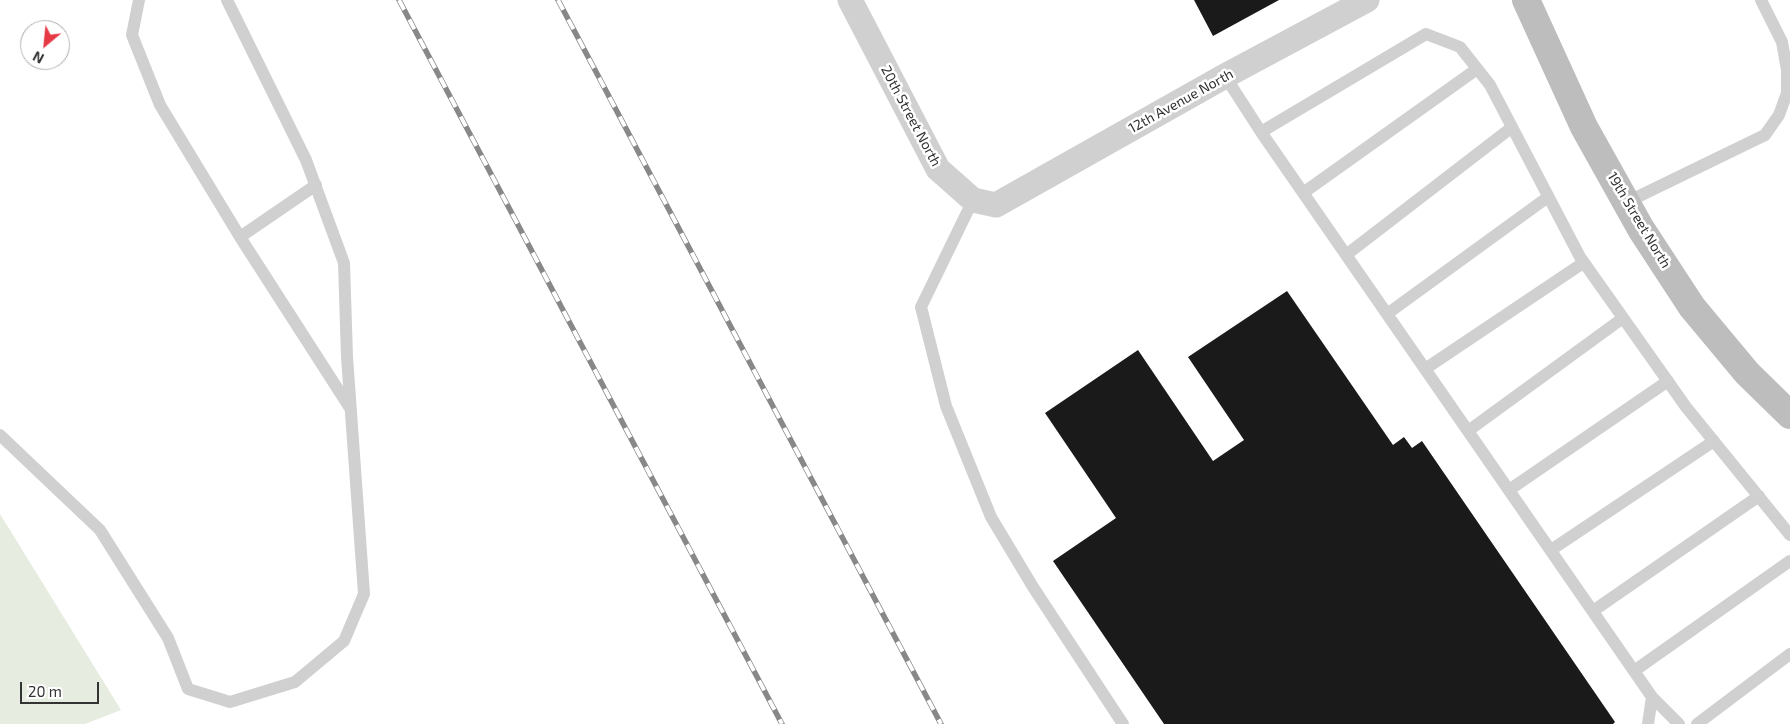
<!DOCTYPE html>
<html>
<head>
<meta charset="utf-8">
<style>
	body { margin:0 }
	#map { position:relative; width:1790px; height:724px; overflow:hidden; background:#fff; font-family:"Exo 2",sans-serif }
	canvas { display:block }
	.north { position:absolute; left:20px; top:20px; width:50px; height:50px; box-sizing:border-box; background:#fff; border:1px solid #adadad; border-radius:50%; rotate:208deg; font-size:14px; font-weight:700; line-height:20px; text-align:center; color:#333 }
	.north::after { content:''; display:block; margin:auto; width:18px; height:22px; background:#e63946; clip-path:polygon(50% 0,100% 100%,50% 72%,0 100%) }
	.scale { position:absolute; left:20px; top:682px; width:79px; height:22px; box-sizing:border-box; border:2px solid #333; border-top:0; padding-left:6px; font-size:15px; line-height:18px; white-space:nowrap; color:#333; -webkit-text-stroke:4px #fff; paint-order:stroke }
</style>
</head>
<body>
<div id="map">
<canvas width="1790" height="724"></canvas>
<div class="north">N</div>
<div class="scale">20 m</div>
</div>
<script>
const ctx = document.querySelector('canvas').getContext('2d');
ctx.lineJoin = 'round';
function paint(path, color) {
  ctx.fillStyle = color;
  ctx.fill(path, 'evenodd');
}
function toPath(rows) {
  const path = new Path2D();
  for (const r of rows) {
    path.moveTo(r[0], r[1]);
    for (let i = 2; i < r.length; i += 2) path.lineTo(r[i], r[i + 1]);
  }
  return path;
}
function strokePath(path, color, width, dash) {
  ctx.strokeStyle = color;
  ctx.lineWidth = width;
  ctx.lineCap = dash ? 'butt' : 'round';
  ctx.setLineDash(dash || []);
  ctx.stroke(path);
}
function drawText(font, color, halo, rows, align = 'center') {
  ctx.font = font + ' "Exo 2",sans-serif';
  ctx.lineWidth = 5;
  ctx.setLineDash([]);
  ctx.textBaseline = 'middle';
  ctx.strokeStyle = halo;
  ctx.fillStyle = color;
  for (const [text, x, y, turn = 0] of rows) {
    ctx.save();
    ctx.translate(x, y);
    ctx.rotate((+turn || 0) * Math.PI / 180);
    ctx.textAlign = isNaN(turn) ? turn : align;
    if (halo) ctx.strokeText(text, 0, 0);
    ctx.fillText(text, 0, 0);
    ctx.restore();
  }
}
paint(toPath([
	[0,514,121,710,85,724,0,724]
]), '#e6ecdf');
paint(toPath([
	[1194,0,1279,0,1213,36],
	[1287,291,1393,445,1404,437,1412,448,1422,441,1615,722,1613,724,1164,724,1053,561,1116,518,1045,413,1138,350,1213,461,1244,440,1188,357]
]), '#1a1a1a');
strokePath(toPath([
	[139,0,132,35,160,105,240,237,350,408],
	[1225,76,1261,132],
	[1303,193,1477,69],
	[973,200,921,307,946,406,991,517,1033,587,1123,724],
	[1627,202,1765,135,1779,115,1787,93,1787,70,1782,42,1761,0],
	[240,237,316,185],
	[1346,255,1511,128],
	[1387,314,1548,197],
	[1425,369,1583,263],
	[1468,431,1623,318],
	[0,435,100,530,168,638,188,689,230,702,295,682,344,641,364,594,347,357,344,263,306,160,227,0],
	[1509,490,1668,381],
	[1551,550,1714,441],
	[1593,611,1759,496],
	[1634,671,1790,561],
	[1648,724,1652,697],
	[1679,724,1652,697,1261,132,1426,34,1460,47,1490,85,1580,257,1686,407,1790,535],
	[1697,724,1790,654]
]), '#d0d0d0', 12);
strokePath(toPath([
	[850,0,938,169,973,200,996,205,1225,76,1367,0]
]), '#d0d0d0', 25);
strokePath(toPath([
	[1526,0,1584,127,1641,229,1692,307,1747,373,1790,415]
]), '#bdbdbd', 28);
const rail = toPath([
	[399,0,782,724],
	[558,0,941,724]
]);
strokePath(rail, '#888', 5.5);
strokePath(rail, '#fff', 4, [11]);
drawText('14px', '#333', '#fff', [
	["12th Avenue North",1181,101,-29],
	["20th Street North",911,116,62],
	["19th Street North",1639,220,59]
]);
</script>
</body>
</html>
